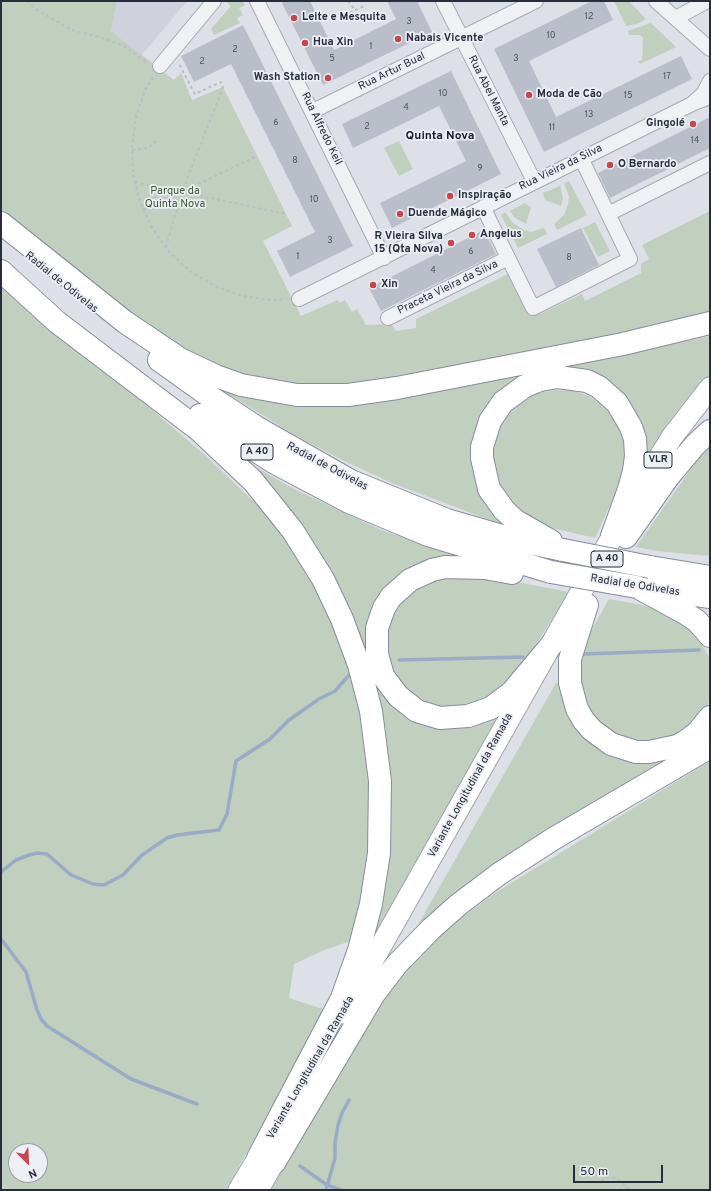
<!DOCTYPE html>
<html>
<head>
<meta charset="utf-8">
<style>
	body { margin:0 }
	#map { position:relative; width:711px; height:1191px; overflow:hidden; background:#dde0e6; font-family:Overpass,sans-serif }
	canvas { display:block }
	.frame { position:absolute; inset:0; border:2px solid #272d3c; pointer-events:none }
	.north { position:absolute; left:8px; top:1143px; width:40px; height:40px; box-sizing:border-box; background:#eceff4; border:1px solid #9da1aa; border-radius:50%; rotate:156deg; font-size:11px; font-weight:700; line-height:16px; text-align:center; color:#272d3c }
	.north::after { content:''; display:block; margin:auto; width:14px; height:18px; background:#c6464f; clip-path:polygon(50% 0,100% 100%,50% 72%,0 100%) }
	.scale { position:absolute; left:573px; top:1165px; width:90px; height:18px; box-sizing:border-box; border:2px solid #272d3c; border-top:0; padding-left:5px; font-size:12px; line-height:14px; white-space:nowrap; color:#272d3c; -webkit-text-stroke:3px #eceff4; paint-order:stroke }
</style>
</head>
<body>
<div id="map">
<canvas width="711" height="1191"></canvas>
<div class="frame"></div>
<div class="north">N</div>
<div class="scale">50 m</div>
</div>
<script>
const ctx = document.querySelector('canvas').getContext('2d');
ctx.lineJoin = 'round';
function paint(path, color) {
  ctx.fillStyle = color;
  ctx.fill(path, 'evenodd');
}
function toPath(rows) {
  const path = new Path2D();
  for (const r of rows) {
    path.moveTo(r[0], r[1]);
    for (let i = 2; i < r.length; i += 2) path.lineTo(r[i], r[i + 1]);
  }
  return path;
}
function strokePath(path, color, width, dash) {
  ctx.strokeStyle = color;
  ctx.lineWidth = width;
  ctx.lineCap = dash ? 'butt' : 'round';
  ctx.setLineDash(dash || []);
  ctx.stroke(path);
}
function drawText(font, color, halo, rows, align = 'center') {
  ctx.font = font + ' Overpass,sans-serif';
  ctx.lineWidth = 3.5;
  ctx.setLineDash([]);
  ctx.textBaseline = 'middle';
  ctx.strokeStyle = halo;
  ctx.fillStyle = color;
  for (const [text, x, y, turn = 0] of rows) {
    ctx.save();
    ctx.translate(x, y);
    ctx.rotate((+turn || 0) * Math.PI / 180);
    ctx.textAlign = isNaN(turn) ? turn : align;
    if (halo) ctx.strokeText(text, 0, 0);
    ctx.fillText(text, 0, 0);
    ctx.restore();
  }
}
paint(toPath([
	[117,1,187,1,142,55,111,31]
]), '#cfd2db');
paint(toPath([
	[1,1,117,1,111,31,174,80,181,73,192,100,223,87,292,226,263,241,301,316,338,300,339,303,345,300,352,312,357,309,366,325,391,324,396,331,416,328,416,319,508,274,513,279,524,306,536,314,540,314,582,294,585,301,641,273,641,264,649,259,642,245,710,211,710,316,389,384,267,385,175,348,1,215],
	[225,1,242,1,245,5,239,8,243,15,237,18,240,23,214,35,211,29,231,6],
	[614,1,629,1,646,19,637,24,626,26],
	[651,23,676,47,640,64,638,61,642,60,643,38,640,35,629,35,628,31],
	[399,141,413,169,399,176,384,148],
	[569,181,587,215,557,230,554,224,564,215,568,204,569,197,564,183],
	[560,186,563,198,561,206,545,200,543,193],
	[525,203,531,207,526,224,515,218,510,211],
	[505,212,513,223,524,230,531,232,544,228,547,234,518,248,501,215],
	[595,222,610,251,598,257,583,228],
	[1,286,136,396,207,457,275,522,298,553,335,625,363,713,374,826,356,939,322,951,294,964,289,998,326,1010,226,1190,1,1190],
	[16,1151,40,1151,40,1175,16,1175],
	[710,336,710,379,646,463,612,391,525,378,471,455,473,471,484,498,503,525,392,483,340,459,293,434,220,389,349,403,457,388],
	[556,390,575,391,591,397,610,413,622,432,627,453,623,477,595,538,548,527,531,517,516,506,503,490,493,472,492,450,497,431,506,417,520,403,537,393],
	[710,447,710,556,657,551,636,547,698,459],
	[250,464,296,490,381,530,453,555,452,558,435,560,369,635,429,725,449,729,470,725,502,713,374,940,370,940,389,831,389,757,386,757,376,698],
	[475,574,569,592,521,668,502,690,478,705,441,708,422,701,404,689,391,671,385,637,388,615,404,597,424,582,449,575],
	[609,599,642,605,667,613,682,623,697,637,710,658,710,695,707,708,690,726,664,742,635,743,616,739,595,722,585,707,578,682,582,647],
	[556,683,562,683,562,694,565,703,637,761,661,761,676,757,695,749,710,736,710,742,411,937],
	[710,761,710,1190,271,1190,310,1120,386,993,446,929,495,893]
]), '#c1cfbe');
strokePath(toPath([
	[584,654,699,650],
	[399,660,523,657],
	[1,872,16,860,29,855,37,853,47,854,71,875,93,884,104,885,123,875,142,855,167,838,177,835,219,830,227,814,236,761,270,739,289,720,319,699,335,691,350,674],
	[1,939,26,972,37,1010,41,1019,47,1026,131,1079,197,1104],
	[300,1166,327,1185,341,1190],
	[326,1190,335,1158,335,1143,338,1125,342,1113,349,1100]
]), '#99abc5', 3.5);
paint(toPath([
	[281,1,310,1,334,50,396,19,387,1,417,1,432,32,323,85],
	[592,1,604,1,613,20,529,61,556,117,681,56,692,79,544,152,494,49],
	[243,25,353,246,290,277,277,251,315,232,231,64,194,82,181,56],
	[451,71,501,174,392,228,380,203,466,161,439,106,353,148,342,124],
	[710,117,710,148,610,198,598,173],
	[581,228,599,265,556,287,537,249],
	[484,230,496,254,381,311,369,288]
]), '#babec8');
const street = toPath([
	[257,1,384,258],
	[443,1,534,181],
	[656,1,710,49],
	[676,18,707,1],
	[160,66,214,1],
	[694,102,703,94,710,81],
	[313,111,536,1],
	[483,207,533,308,630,259,581,158],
	[608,214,710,163],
	[299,299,694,103,710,97],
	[388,318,508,258]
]);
const primary = toPath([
	[343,1013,633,500,672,437,710,388],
	[239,1190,268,1142],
	[258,1190,282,1147]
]);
const highway = toPath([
	[1,223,125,322,180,359,216,376,241,385,297,395,348,395,397,388,623,344,710,323],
	[1,271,57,322,199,430,253,481,293,531,323,579,342,619,359,665,371,711,380,781,379,853,371,904,359,950,342,998,258,1158],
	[159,360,212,398,256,427,351,481,447,520,516,540,563,550],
	[200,415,275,463,349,502,428,535,551,572],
	[626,537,669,476,695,445,710,431],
	[551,541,516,521,504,510,489,489,482,458,482,447,490,421,503,402,525,386,540,380,558,377,587,381,599,387,617,403,631,427,635,439,636,456,634,471,629,489,612,536],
	[650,567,710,577],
	[512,573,485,568,445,567,432,570,410,580,391,597,384,608,377,628,377,654,383,676,398,696,417,711,440,718,468,716,491,708,512,692,553,643],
	[637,587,685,613,697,621,710,636],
	[646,588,710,597],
	[587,605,570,659,570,683,577,709,584,721,592,730,611,744,636,752,649,752,677,746,686,741,697,733,710,717],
	[274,1163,374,994,397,964,431,929,458,905,499,874,553,839,710,747]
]);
strokePath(street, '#a6aab3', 16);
strokePath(primary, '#9da3b1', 23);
strokePath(highway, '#858c9c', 24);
strokePath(toPath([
	[27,1,37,10,72,30,106,39,126,47,148,64],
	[348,1,355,10],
	[339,18,366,5],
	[153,77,145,90,136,117,132,146,133,175,140,202,152,228,169,252,190,271,215,286,242,296,271,300,287,299],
	[132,150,148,148,156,141],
	[135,182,286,214],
	[144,210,257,156],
	[166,247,182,192,223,87,221,82,195,94,179,64],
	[596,1183,608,1177,616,1178,630,1190]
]), '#bbbec5', 2, [3, 3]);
strokePath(street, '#eff1f5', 14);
strokePath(primary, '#fff', 21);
strokePath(highway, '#fff', 22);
const highwayBridge = toPath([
	[563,550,650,567],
	[551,572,637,587]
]);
strokePath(highwayBridge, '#858c9c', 24, []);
strokePath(highwayBridge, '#fff', 22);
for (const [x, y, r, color] of [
	[294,18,4,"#c6464f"],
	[398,39,4,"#c6464f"],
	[305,43,4,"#c6464f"],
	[328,78,4,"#c6464f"],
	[529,95,4,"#c6464f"],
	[693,124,4,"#c6464f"],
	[610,165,4,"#c6464f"],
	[450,196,4,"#c6464f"],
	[400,214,4,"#c6464f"],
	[472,235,4,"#c6464f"],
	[451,243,4,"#c6464f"],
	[373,285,4,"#c6464f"]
]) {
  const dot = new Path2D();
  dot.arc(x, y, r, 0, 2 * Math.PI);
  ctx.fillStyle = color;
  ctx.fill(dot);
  strokePath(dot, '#eceff4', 1.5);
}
drawText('9px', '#4c515f', null, [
	["12",589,17],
	["3",409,22],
	["10",551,36],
	["1",371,47],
	["2",235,50],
	["5",332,59],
	["3",516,59],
	["2",202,62],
	["17",667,77],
	["10",443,94],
	["15",628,96],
	["4",406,108],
	["13",589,115],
	["6",276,123],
	["2",367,127],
	["11",552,128],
	["14",695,141],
	["8",295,161],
	["9",480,169],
	["10",314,200],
	["3",330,241],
	["6",471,252],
	["1",298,257],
	["8",569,258],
	["4",433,271]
]);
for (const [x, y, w] of [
	[257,452,32],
	[658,460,28],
	[607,559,32]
]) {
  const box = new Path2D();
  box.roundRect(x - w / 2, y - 8, w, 16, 3);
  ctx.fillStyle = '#eceff4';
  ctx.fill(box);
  strokePath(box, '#272d3c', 1);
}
drawText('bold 10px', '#272d3c', null, [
	["A 40",257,452],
	["VLR",658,460],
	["A 40",607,559]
]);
drawText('bold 11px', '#272d3c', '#eceff4', [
	["Leite e Mesquita",302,18],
	["Nabais Vicente",406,39],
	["Hua Xin",313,43],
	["Wash Station",320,78,"right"],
	["Moda de Cão",537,95],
	["Gingolé",685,124,"right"],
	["O Bernardo",618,165],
	["Inspiração",458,196],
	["Duende Mágico",408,214],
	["Angelus",480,235],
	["R Vieira Silva",443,237,"right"],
	["15 (Qta Nova)",443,250,"right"],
	["Xin",381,285]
], 'left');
drawText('11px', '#272d3c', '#eceff4', [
	["Rua Artur Bual",392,72,-26],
	["Rua Abel Manta",488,91,63],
	["Rua Alfredo Keil",321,129,64],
	["Rua Vieira da Silva",561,168,-26],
	["Radial de Odivelas",61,283,39],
	["Praceta Vieira da Silva",448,288,-26],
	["Radial de Odivelas",327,467,28],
	["Radial de Odivelas",635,586,9],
	["Variante Longitudinal da Ramada",471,786,-61],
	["Variante Longitudinal da Ramada",311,1068,-60]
]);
drawText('11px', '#395735', '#eceff4', [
	["Parque da",175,192],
	["Quinta Nova",175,205]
]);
drawText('bold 12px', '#191e2c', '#eceff4', [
	["Quinta Nova",440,137]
]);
</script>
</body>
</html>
